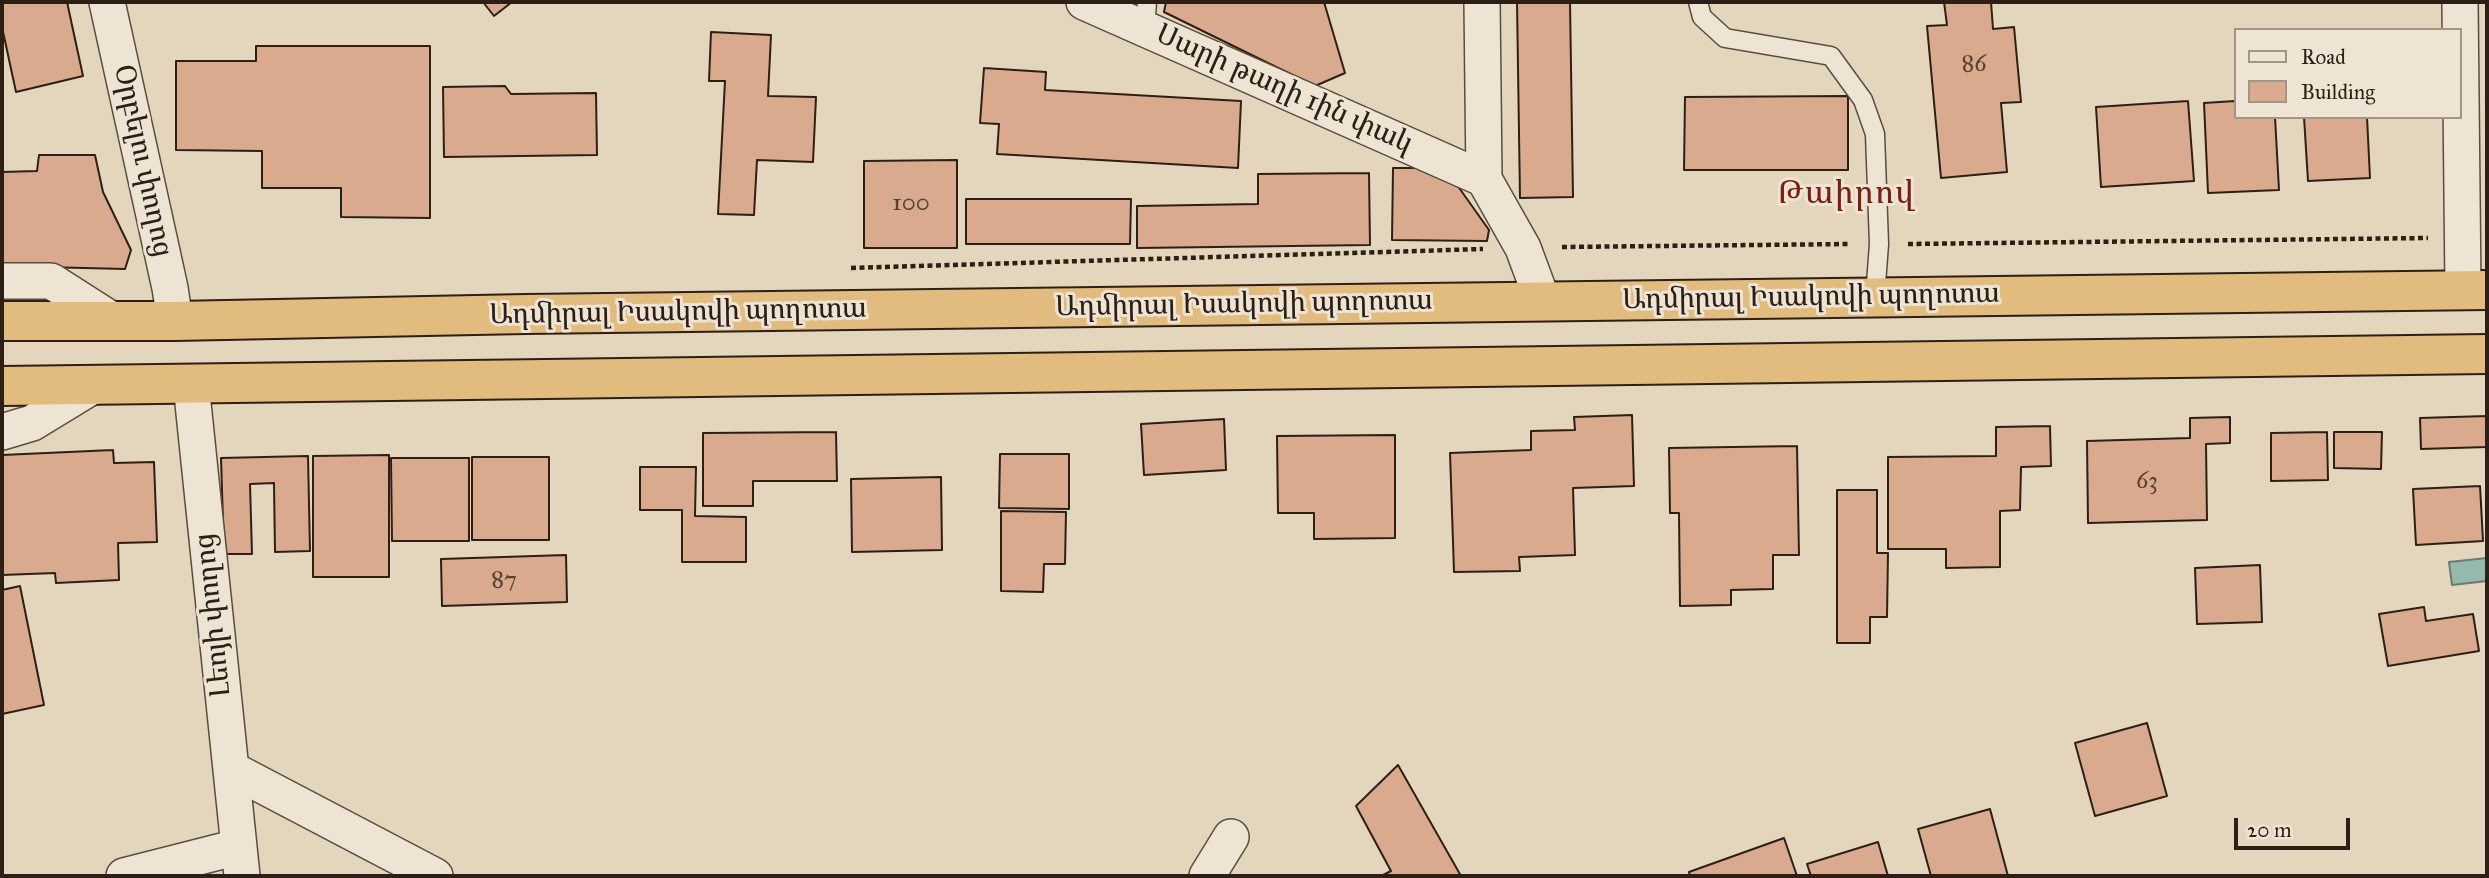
<!DOCTYPE html>
<html>
<head>
<meta charset="utf-8">
<style>
	body { margin:0 }
	#map { position:relative; width:2489px; height:878px; overflow:hidden; background:#e3d6bd; font-family:"IM FELL Great Primer",serif }
	canvas { display:block }
	.frame { position:absolute; inset:0; border:4px solid #2d1f16; pointer-events:none }
	.legend { position:absolute; left:2234px; top:28px; width:228px; height:91px; box-sizing:border-box; background:#ede4d4; border:2px solid #a09588; margin:0; padding:9px 12px; list-style:none; font-size:21px; color:#2d1f16 }
	.legend li { display:flex; align-items:center; gap:14px; height:35px }
	.legend b { width:35px; border:2px solid #a09588 }
	.scale { position:absolute; left:2234px; top:818px; width:116px; height:32px; box-sizing:border-box; border:4px solid #2d1f16; border-top:0; padding-left:9px; font-size:21px; line-height:24px; white-space:nowrap; color:#2d1f16; -webkit-text-stroke:5px #ede4d4; paint-order:stroke }
</style>
</head>
<body>
<div id="map">
<canvas width="2489" height="878"></canvas>
<div class="frame"></div>
<ul class="legend">
<li><b style="height:9px;background:#ede4d4"></b>Road</li>
<li><b style="height:19px;background:#daaa8e"></b>Building</li>
</ul>
<div class="scale">20 m</div>
</div>
<script>
const ctx = document.querySelector('canvas').getContext('2d');
ctx.lineJoin = 'round';
function paint(path, color) {
  ctx.fillStyle = color;
  ctx.fill(path, 'evenodd');
}
function toPath(rows) {
  const path = new Path2D();
  for (const r of rows) {
    path.moveTo(r[0], r[1]);
    for (let i = 2; i < r.length; i += 2) path.lineTo(r[i], r[i + 1]);
  }
  return path;
}
function strokePath(path, color, width, dash) {
  ctx.strokeStyle = color;
  ctx.lineWidth = width;
  ctx.lineCap = dash ? 'butt' : 'round';
  ctx.setLineDash(dash || []);
  ctx.stroke(path);
}
function drawText(font, color, halo, rows, align = 'center') {
  ctx.font = font + ' "IM FELL Great Primer","Noto Serif Armenian",serif';
  ctx.lineWidth = 6;
  ctx.setLineDash([]);
  ctx.textBaseline = 'middle';
  ctx.strokeStyle = halo;
  ctx.fillStyle = color;
  for (const [text, x, y, turn = 0] of rows) {
    ctx.save();
    ctx.translate(x, y);
    ctx.rotate((+turn || 0) * Math.PI / 180);
    ctx.textAlign = isNaN(turn) ? turn : align;
    if (halo) ctx.strokeText(text, 0, 0);
    ctx.fillText(text, 0, 0);
    ctx.restore();
  }
}
const water = toPath([
	[2487,558,2487,581,2452,585,2449,562,2487,558]
]);
paint(water, '#95b9ae');
strokePath(water, '#6b7b71', 2);
const building = toPath([
	[2,2,67,2,83,76,16,92,2,27,2,2],
	[483,2,512,2,494,16,483,2],
	[1166,2,1324,2,1345,73,1315,86,1164,12,1166,2],
	[1517,2,1570,2,1573,197,1520,198,1517,2],
	[1944,2,1991,2,1993,29,2014,27,2021,102,2001,103,2007,172,1941,178,1927,26,1947,25,1944,2],
	[711,32,771,35,768,96,816,97,813,162,757,160,754,215,718,214,725,81,709,81,711,32],
	[256,46,430,46,430,218,341,217,341,188,262,188,262,151,176,150,176,61,256,61,256,46],
	[984,68,1046,72,1045,90,1241,101,1238,168,997,154,999,124,980,123,984,68],
	[505,86,511,94,596,93,597,155,444,157,443,87,505,86],
	[1848,96,1848,170,1684,170,1685,97,1848,96],
	[2188,101,2194,181,2101,187,2096,107,2188,101],
	[2235,101,2235,117,2275,117,2279,190,2208,193,2204,103,2235,101],
	[2304,117,2367,117,2370,178,2308,181,2304,117],
	[39,155,95,155,103,192,131,250,125,269,2,266,2,172,37,171,39,155],
	[957,160,957,248,864,248,864,161,957,160],
	[1393,168,1445,168,1489,230,1487,241,1392,240,1393,168],
	[1369,173,1370,245,1137,248,1137,206,1258,204,1258,174,1369,173],
	[966,199,1131,199,1130,244,966,244,966,199],
	[1632,415,1634,486,1573,488,1575,555,1519,557,1520,571,1454,572,1450,453,1531,450,1531,431,1575,430,1574,417,1632,415],
	[2487,416,2487,447,2421,449,2420,418,2487,416],
	[2230,417,2230,443,2206,444,2207,520,2088,523,2087,441,2190,438,2190,418,2230,417],
	[1224,419,1226,470,1144,475,1141,424,1224,419],
	[2050,426,2051,466,2021,467,2020,510,2000,511,2000,567,1946,568,1946,549,1888,549,1888,457,1996,456,1996,427,2050,426],
	[836,432,837,481,753,481,753,506,703,506,703,433,836,432],
	[2327,432,2328,480,2271,481,2271,433,2327,432],
	[2334,432,2382,432,2381,469,2334,468,2334,432],
	[1395,435,1395,538,1314,539,1314,513,1278,513,1277,436,1395,435],
	[1797,446,1799,555,1773,555,1773,589,1731,590,1731,605,1680,606,1679,513,1670,513,1669,448,1797,446],
	[113,450,114,463,154,462,157,542,118,543,119,580,56,583,55,573,2,575,2,455,113,450],
	[1000,454,1069,454,1069,509,999,508,1000,454],
	[389,455,389,577,313,577,313,456,389,455],
	[308,456,310,551,275,552,274,483,250,484,252,554,224,554,221,458,308,456],
	[472,457,549,457,549,540,472,540,472,457],
	[391,458,469,458,469,541,392,541,391,458],
	[640,467,696,467,695,516,746,517,746,562,682,562,682,510,640,510,640,467],
	[941,477,942,550,852,552,851,479,941,477],
	[2480,486,2483,541,2416,545,2413,489,2480,486],
	[1837,490,1877,490,1877,553,1888,553,1887,617,1870,617,1870,643,1837,643,1837,490],
	[1001,511,1066,512,1065,564,1044,564,1043,592,1001,591,1001,511],
	[566,555,567,602,442,606,441,559,566,555],
	[2260,565,2262,622,2197,624,2195,568,2260,565],
	[20,586,44,705,2,714,2,590,20,586],
	[2424,607,2426,621,2473,614,2479,651,2388,666,2379,614,2424,607],
	[2147,723,2167,796,2095,816,2075,743,2147,723],
	[1398,765,1461,876,1381,876,1391,871,1356,806,1398,765],
	[1990,809,2008,876,1931,876,1918,829,1990,809],
	[1784,838,1797,876,1690,876,1689,872,1784,838],
	[1878,842,1888,876,1811,876,1807,864,1878,842]
]);
paint(building, '#daaa8e');
strokePath(building, '#2d1f16', 2);
const service = toPath([
	[1698,2,1702,17,1725,38,1831,56,1863,100,1875,134,1879,244,1875,297],
	[1145,28,1147,2]
]);
const minor = toPath([
	[107,2,170,288,175,321],
	[1084,2,1484,179],
	[1482,2,1484,179,1523,248,1543,302],
	[2460,2,2463,290],
	[2,281,51,281,112,320],
	[191,384,242,876],
	[2,432,32,423,96,384],
	[231,769,435,876],
	[124,876,238,847],
	[1207,876,1231,837]
]);
const trunk = toPath([
	[2,321,175,321,526,314,2487,290],
	[2,386,2487,354]
]);
strokePath(service, '#5a4d40', 21);
strokePath(minor, '#5a4d40', 38);
strokePath(trunk, '#2d1f16', 42);
strokePath(toPath([
	[1908,244,2428,238],
	[1562,247,1850,244],
	[851,268,1483,249]
]), '#2d1f16', 4.5, [5, 3.5]);
strokePath(service, '#ede4d4', 18);
strokePath(minor, '#ede4d4', 35);
strokePath(trunk, '#e2bb7e', 38);
drawText('24px', '#584234', null, [
	["86",1974,65],
	["100",911,204],
	["63",2147,482],
	["87",504,581]
]);
drawText('28px', '#2d1f16', '#ede4d4', [
	["Սարի թաղի 1ին փակ",1284,90,24],
	["Օրբելու փողոց",142,161,78],
	["Ադմիրալ Իսակովի պողոտա",1811,298,-1],
	["Ադմիրալ Իսակովի պողոտա",1244,305,-1],
	["Ադմիրալ Իսակովի պողոտա",678,313,-1],
	["Լեոյի փողոց",214,615,-96]
]);
ctx.letterSpacing = '2px';
drawText('32px', '#7a1f14', '#ede4d4', [
	["Թաիրով",1847,195]
]);
ctx.letterSpacing = '0px';
</script>
</body>
</html>
